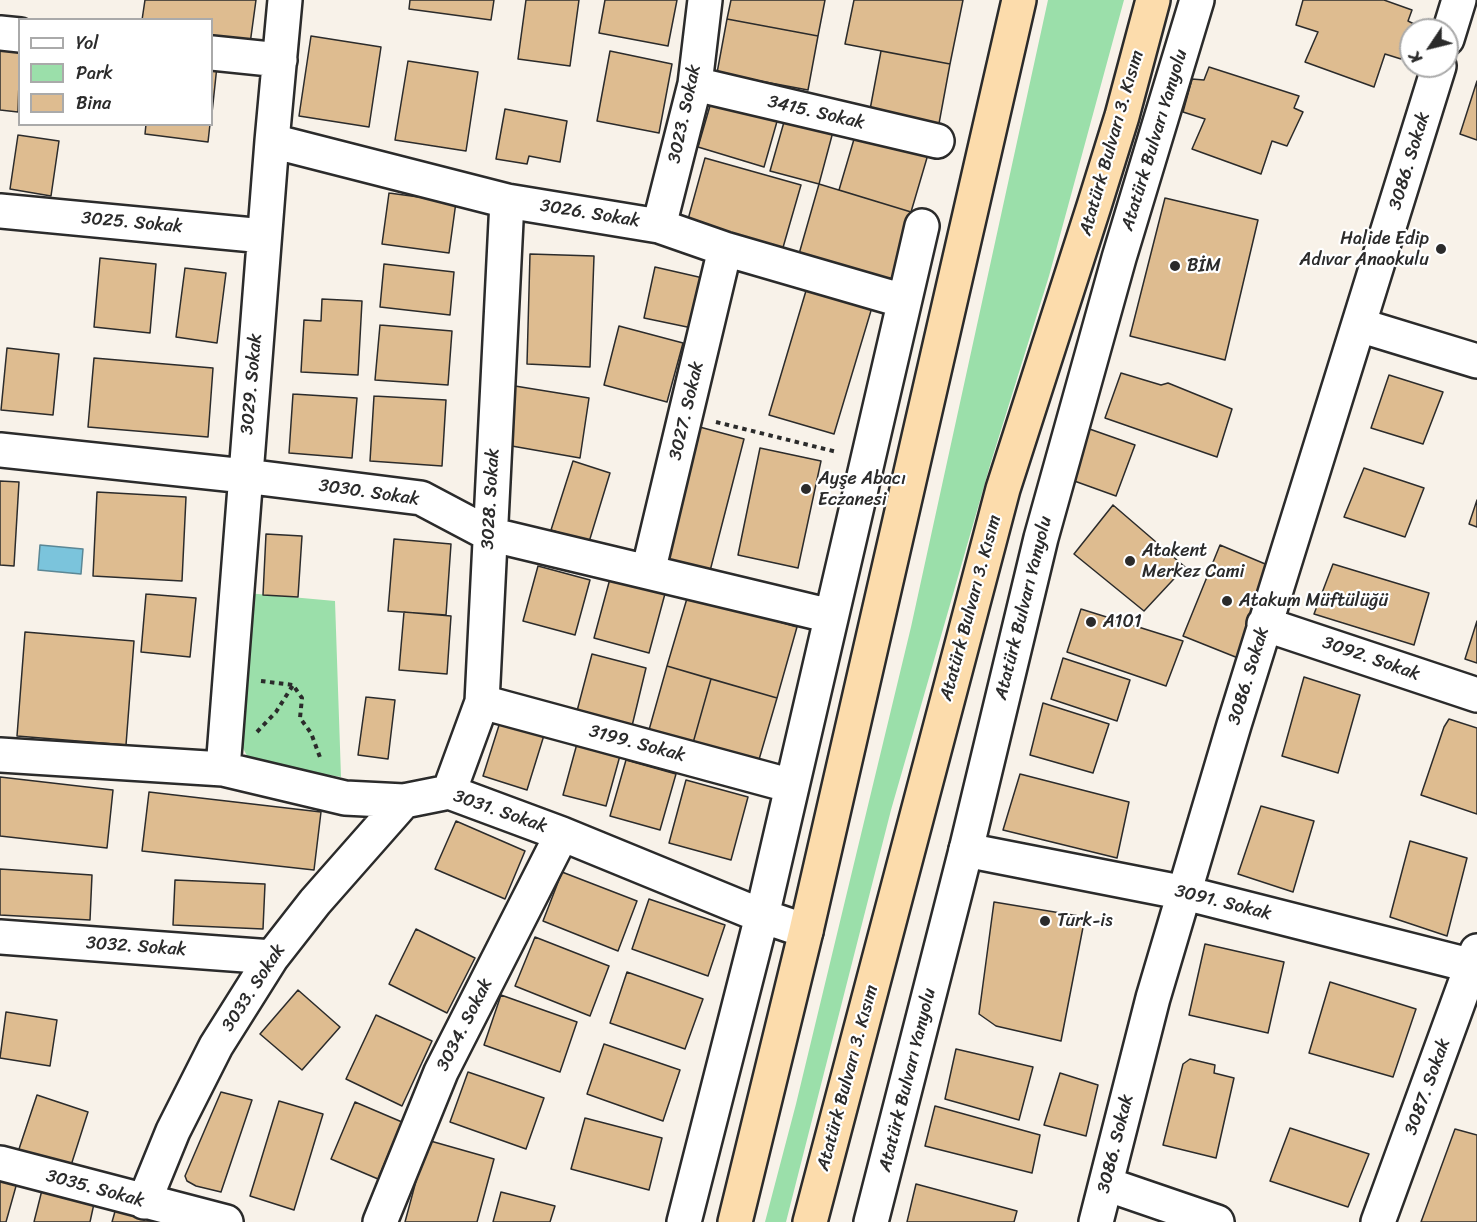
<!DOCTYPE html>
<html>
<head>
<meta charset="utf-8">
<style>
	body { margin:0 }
	#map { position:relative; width:1477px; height:1222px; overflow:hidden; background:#f8f2e9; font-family:Sriracha,sans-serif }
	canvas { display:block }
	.legend { position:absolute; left:18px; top:18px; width:195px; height:108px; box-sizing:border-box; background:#fff; border:2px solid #aaa; margin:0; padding:8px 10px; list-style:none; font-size:18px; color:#2b2b2b }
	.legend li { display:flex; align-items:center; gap:12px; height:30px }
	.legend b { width:30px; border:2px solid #aaa }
	.north { position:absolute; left:1399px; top:18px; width:60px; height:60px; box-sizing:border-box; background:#fff; border:2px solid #aaa; border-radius:50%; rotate:235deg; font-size:16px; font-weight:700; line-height:24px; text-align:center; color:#2b2b2b }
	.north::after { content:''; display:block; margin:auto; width:21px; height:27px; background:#2b2b2b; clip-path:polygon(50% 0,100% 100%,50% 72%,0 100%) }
</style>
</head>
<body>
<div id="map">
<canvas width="1477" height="1222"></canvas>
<ul class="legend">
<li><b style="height:8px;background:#fff"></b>Yol</li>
<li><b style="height:16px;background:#9bdfaa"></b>Park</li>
<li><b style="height:16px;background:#debc90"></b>Bina</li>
</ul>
<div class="north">K</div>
</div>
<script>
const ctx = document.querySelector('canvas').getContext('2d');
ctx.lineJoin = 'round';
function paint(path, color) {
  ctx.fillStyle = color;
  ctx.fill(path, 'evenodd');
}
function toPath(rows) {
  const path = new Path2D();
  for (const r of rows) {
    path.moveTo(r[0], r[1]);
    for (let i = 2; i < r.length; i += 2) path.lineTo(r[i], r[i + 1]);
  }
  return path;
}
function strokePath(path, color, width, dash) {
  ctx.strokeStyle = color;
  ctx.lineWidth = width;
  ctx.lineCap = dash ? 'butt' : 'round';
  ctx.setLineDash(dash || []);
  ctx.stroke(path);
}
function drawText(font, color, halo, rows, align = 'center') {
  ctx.font = font + ' Sriracha,sans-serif';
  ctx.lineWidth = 4.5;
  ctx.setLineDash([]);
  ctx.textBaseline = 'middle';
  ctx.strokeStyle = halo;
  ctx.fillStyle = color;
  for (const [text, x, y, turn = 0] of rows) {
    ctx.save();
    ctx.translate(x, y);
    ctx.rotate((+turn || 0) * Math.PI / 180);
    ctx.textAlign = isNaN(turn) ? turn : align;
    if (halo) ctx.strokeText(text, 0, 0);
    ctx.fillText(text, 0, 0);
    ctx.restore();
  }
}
paint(toPath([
	[1048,0,1124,0,1049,276,991,462,891,810,786,1222,765,1222,796,1104,911,627],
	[247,593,335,601,341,777,257,763,249,760,237,736]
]), '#9bdfaa');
const water = toPath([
	[40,545,83,549,81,574,38,570,40,545]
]);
paint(water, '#7bc4dc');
strokePath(water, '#5b8795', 1.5);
const building = toPath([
	[145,0,256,0,250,44,212,38,212,20,142,20,145,0],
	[410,0,494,0,491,20,409,9,410,0],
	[526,0,579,0,570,66,518,59,526,0],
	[605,0,677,0,668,46,599,33,605,0],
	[731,0,825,0,818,36,727,19,731,0],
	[854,0,963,0,950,64,845,44,854,0],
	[1303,0,1384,0,1412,10,1408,21,1416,25,1414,30,1411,30,1411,36,1401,59,1385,54,1374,87,1305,62,1318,32,1296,25,1303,0],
	[727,19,818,36,808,90,717,73,727,19],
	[311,36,381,47,369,127,299,116,311,36],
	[0,47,20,50,18,112,0,110,0,47],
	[610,51,672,64,659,133,597,121,610,51],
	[881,51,950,64,938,129,869,115,881,51],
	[408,61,478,72,466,151,395,140,408,61],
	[212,65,217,66,212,113,212,65],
	[1209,67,1299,96,1294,108,1303,112,1287,146,1272,141,1261,174,1192,149,1205,119,1183,112,1192,79,1204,80,1209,67],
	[1477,81,1477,140,1460,134,1477,81],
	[712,99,778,118,764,167,698,147,712,99],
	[505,109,567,121,560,162,529,156,527,164,496,159,505,109],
	[786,115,834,128,819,184,770,171,786,115],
	[146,124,210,124,208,142,145,134,146,124],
	[857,129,929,151,911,212,839,190,857,129],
	[18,135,59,141,51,196,10,189,18,135],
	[705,158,801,185,782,251,687,223,705,158],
	[819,184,911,212,891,281,799,254,819,184],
	[389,193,456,202,449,253,382,244,389,193],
	[1165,198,1258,220,1225,360,1130,336,1165,198],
	[530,254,594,256,590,367,527,364,530,254],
	[100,258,156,264,150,333,94,327,100,258],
	[384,264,454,272,450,315,380,307,384,264],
	[655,267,703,278,692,328,644,318,655,267],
	[185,268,226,273,217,343,176,337,185,268],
	[808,284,873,304,834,434,769,415,808,284],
	[322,299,362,301,358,375,301,372,304,320,321,321,322,299],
	[380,325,452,331,448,385,375,380,380,325],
	[619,326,683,343,667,402,604,385,619,326],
	[7,348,59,354,53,415,1,410,7,348],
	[94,358,213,368,208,437,88,427,94,358],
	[1121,373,1161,385,1168,383,1232,409,1217,457,1105,418,1121,373],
	[1389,375,1443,392,1423,444,1371,428,1389,375],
	[515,386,589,398,580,458,506,445,515,386],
	[293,394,357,398,352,458,289,453,293,394],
	[374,396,446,400,442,466,370,461,374,396],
	[696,426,744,439,710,571,662,558,696,426],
	[1081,426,1135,445,1116,496,1066,478,1081,426],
	[760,448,821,461,798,568,738,555,760,448],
	[573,461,610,473,589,542,551,530,573,461],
	[1364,468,1424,488,1405,537,1344,517,1364,468],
	[0,481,19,482,14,566,0,565,0,481],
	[97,492,186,497,182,581,93,576,97,492],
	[1477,500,1477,527,1469,524,1477,500],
	[1113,505,1185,567,1144,611,1074,554,1113,505],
	[266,534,302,536,298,597,263,595,266,534],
	[394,539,451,544,446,615,388,611,394,539],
	[1220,545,1270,566,1238,658,1183,636,1220,545],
	[1333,564,1429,593,1414,645,1314,614,1333,564],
	[538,566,590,580,575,635,523,621,538,566],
	[611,575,666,590,649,653,594,638,611,575],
	[146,594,196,598,190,657,141,652,146,594],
	[688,595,797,627,777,698,667,666,688,595],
	[1081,609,1183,641,1166,686,1067,652,1081,609],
	[404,612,451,616,447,674,399,670,404,612],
	[1477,621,1477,663,1465,659,1477,621],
	[25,632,134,641,126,745,17,736,25,632],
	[592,654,646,668,632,726,577,711,592,654],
	[1063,658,1130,680,1117,721,1051,699,1063,658],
	[667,666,711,679,693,743,649,730,667,666],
	[1304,677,1360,695,1338,773,1282,756,1304,677],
	[711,679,777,698,758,763,693,743,711,679],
	[366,697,395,700,388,759,358,755,366,697],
	[1043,703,1109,724,1093,773,1030,755,1043,703],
	[501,719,545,732,527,790,483,776,501,719],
	[1449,719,1477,728,1477,814,1421,795,1444,727,1449,719],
	[578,740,621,752,606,806,563,795,578,740],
	[626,760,676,774,660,830,610,816,626,760],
	[1020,774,1129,802,1117,858,1003,830,1020,774],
	[0,777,113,790,107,848,0,836,0,777],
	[686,780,748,797,731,860,669,843,686,780],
	[149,792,321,812,314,870,142,851,149,792],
	[1261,806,1314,821,1293,892,1238,874,1261,806],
	[456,821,525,851,505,899,435,869,456,821],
	[1410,841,1467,858,1447,936,1390,917,1410,841],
	[0,869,92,875,90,920,0,915,0,869],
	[562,872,637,901,618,951,543,921,562,872],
	[175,880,265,884,263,929,173,925,175,880],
	[649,899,725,925,708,976,632,949,649,899],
	[994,902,1085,917,1061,1041,996,1026,979,1014,994,902],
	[416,929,475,958,447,1013,389,984,416,929],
	[535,937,609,966,590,1016,515,986,535,937],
	[1205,944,1284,962,1268,1033,1189,1015,1205,944],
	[627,972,703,999,685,1049,610,1023,627,972],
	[1330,982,1416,1009,1393,1077,1309,1053,1330,982],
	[298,990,340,1027,302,1070,260,1034,298,990],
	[501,995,577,1022,560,1072,484,1045,501,995],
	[6,1012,57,1020,50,1066,0,1058,6,1012],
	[376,1015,432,1041,402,1106,346,1079,376,1015],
	[604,1044,680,1070,663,1121,587,1094,604,1044],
	[956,1049,1033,1067,1019,1120,945,1099,956,1049],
	[1190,1059,1215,1065,1214,1073,1234,1078,1216,1158,1163,1145,1183,1064,1190,1059],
	[468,1072,544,1098,526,1149,450,1122,468,1072],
	[1060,1073,1098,1085,1086,1136,1044,1125,1060,1073],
	[221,1092,252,1100,221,1192,196,1186,187,1181,185,1176,221,1092],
	[37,1095,88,1112,67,1178,15,1161,37,1095],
	[279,1101,323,1114,294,1210,250,1196,279,1101],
	[355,1102,402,1122,378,1179,331,1159,355,1102],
	[935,1106,1040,1135,1032,1173,925,1146,935,1106],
	[585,1118,662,1138,649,1190,571,1169,585,1118],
	[1290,1128,1369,1154,1348,1207,1270,1181,1290,1128],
	[1455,1129,1477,1135,1477,1222,1421,1222,1455,1129],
	[427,1140,494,1159,477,1222,405,1222,427,1140],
	[0,1174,18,1179,6,1222,0,1222,0,1174],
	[916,1184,1017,1211,1014,1222,907,1222,916,1184],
	[43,1186,95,1199,90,1222,34,1222,43,1186],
	[501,1192,555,1206,550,1222,493,1222,501,1192],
	[116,1208,169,1222,112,1222,116,1208]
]);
paint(building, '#debc90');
strokePath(building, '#2b2b2b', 1.5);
const street = toPath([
	[0,33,20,35],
	[1447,39,1459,0],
	[212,53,280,60],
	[695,84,937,141],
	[272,141,507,201,659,226,725,249,904,301],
	[0,211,264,236],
	[659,226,695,84,705,0],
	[1359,325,1477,361],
	[0,450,245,476,421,498,489,534,831,616],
	[648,572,725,249],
	[1264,624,1477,695],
	[482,702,792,786],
	[0,755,223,769,345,798,404,801,449,792,562,834,762,916,806,931],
	[223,769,272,141,285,0],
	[449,792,482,702,507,201],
	[966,850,1185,893,1477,967],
	[0,937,272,957],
	[0,1163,226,1222],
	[1106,1184,1217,1222],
	[144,1202,173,1131,216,1046,272,957,315,902,404,801],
	[380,1222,441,1072,562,834],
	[684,1222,762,916,922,226],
	[1096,1222,1153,998,1234,725,1439,66],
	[1378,1222,1477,951]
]);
const secondary = toPath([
	[871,1222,966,850,1041,538,1119,258,1197,0]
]);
const highway = toPath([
	[735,1222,806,931,1019,0],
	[810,1222,1003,489,1094,206,1122,116,1153,0]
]);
strokePath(street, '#2b2b2b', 38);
strokePath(secondary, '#2b2b2b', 38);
strokePath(highway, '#2b2b2b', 38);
strokePath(toPath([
	[716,422,837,452],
	[261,681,293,685],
	[257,732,276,712,293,685,302,698,300,718,311,733,321,760]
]), '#2b2b2b', 4, [4.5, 4.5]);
strokePath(street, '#fff', 33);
strokePath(secondary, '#fff', 33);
strokePath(highway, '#fcdcac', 33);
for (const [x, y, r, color] of [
	[1441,249,6,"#2b2b2b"],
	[1175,266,6,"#2b2b2b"],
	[806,489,6,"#2b2b2b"],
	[1130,561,6,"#2b2b2b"],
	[1227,601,6,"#2b2b2b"],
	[1091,622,6,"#2b2b2b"],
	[1045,921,6,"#2b2b2b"]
]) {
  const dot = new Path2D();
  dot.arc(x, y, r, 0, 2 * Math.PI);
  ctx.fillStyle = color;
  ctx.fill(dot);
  strokePath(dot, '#fff', 2);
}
drawText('18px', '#2b2b2b', '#fff', [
	["3415. Sokak",816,113,13],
	["3023. Sokak",685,114,-78],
	["Atatürk Bulvarı Yanyolu",1155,140,-73],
	["Atatürk Bulvarı 3. Kısım",1112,143,-74],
	["3086. Sokak",1410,161,-73],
	["3026. Sokak",590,214,9],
	["3025. Sokak",132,223,5],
	["3029. Sokak",252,384,-85],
	["3027. Sokak",687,411,-77],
	["3030. Sokak",369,493,8],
	["3028. Sokak",491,499,-87],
	["Atatürk Bulvarı 3. Kısım",971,608,-75],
	["Atatürk Bulvarı Yanyolu",1024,608,-76],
	["3092. Sokak",1371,659,19],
	["3086. Sokak",1249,676,-73],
	["3199. Sokak",637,744,15],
	["3031. Sokak",500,812,19],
	["3091. Sokak",1223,903,14],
	["3032. Sokak",136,947,4],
	["3033. Sokak",254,988,-57],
	["3034. Sokak",465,1025,-63],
	["Atatürk Bulvarı 3. Kısım",848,1078,-75],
	["Atatürk Bulvarı Yanyolu",908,1080,-76],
	["3087. Sokak",1428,1087,-70],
	["3086. Sokak",1116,1144,-76],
	["3035. Sokak",95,1189,15]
]);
drawText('18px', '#2b2b2b', '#fff', [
	["Halide Edip",1429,239,"right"],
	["Adıvar Anaokulu",1429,260,"right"],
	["BİM",1187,266],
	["Ayşe Abacı",818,479],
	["Eczanesi",818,500],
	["Atakent",1142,551],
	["Merkez Cami",1142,572],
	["Atakum Müftülüğü",1239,601],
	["A101",1103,622],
	["Turk-is",1057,921]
], 'left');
</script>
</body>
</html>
